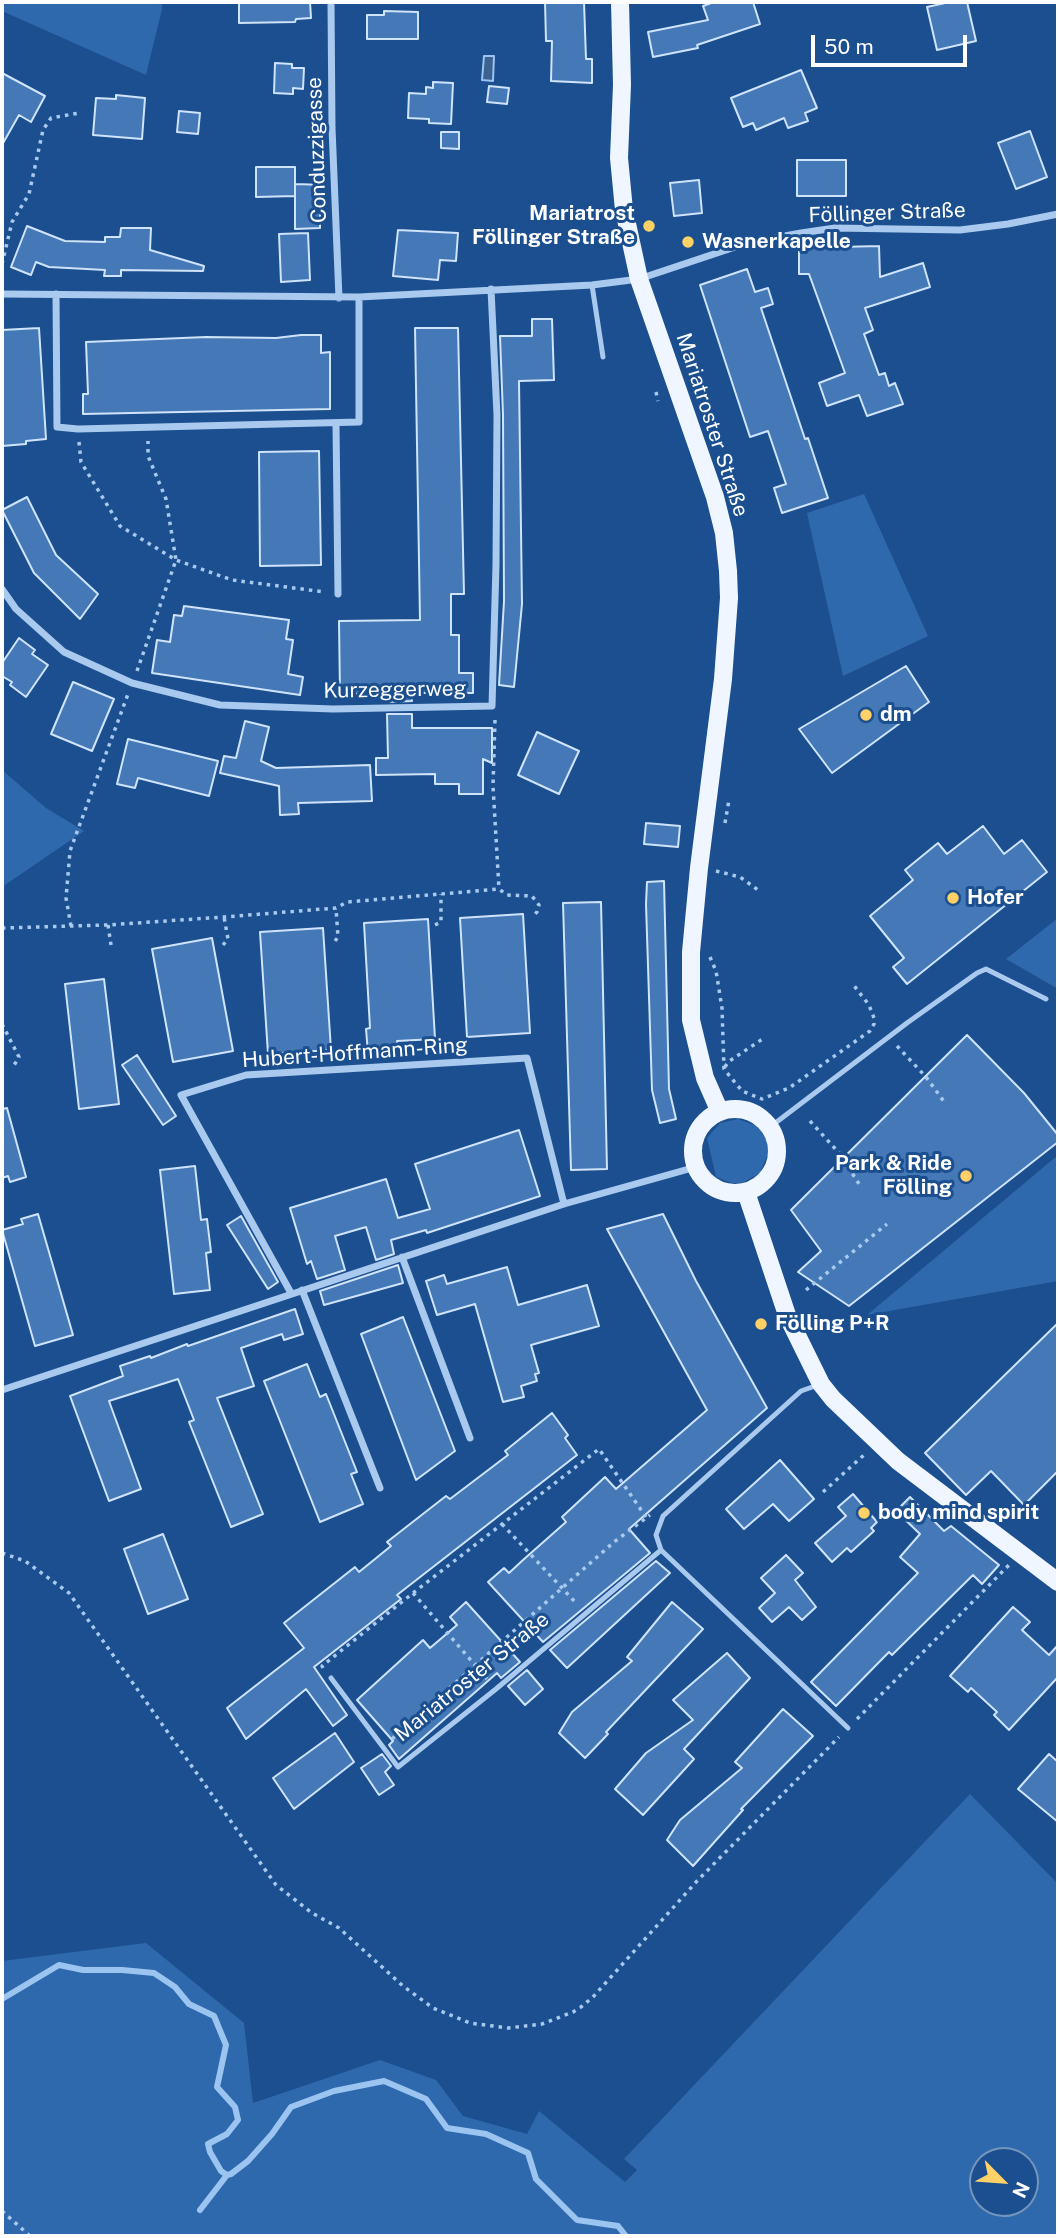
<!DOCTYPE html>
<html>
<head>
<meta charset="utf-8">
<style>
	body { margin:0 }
	#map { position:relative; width:1060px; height:2238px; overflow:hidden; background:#1b4f8f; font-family:"Public Sans",sans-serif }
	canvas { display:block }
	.frame { position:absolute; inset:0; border:4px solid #fff; pointer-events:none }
	.north { position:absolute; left:969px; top:2147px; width:70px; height:70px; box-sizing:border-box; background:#1b4f8f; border:2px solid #7695bc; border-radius:50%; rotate:115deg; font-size:19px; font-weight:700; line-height:28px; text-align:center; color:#fff }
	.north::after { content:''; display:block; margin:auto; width:24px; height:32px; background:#ffd166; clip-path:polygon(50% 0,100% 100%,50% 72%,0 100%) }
	.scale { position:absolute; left:811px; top:35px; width:156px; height:32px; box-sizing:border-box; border:4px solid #fff; border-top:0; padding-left:9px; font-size:21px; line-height:24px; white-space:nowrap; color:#fff; -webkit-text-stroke:5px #1b4f8f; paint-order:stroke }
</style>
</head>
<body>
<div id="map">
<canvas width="1060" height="2238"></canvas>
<div class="frame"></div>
<div class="north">N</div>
<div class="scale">50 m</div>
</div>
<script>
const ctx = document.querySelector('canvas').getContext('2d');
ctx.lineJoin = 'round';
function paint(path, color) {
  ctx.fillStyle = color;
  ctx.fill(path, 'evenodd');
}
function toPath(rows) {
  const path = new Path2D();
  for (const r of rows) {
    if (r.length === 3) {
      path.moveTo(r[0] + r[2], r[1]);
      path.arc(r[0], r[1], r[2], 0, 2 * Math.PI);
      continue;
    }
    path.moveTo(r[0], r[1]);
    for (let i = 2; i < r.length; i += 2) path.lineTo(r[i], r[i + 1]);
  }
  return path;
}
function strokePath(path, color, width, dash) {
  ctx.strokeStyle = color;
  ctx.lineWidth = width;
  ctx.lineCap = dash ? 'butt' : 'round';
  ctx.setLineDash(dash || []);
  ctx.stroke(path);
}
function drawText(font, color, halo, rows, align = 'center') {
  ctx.font = font + ' "Public Sans",sans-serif';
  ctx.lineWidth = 6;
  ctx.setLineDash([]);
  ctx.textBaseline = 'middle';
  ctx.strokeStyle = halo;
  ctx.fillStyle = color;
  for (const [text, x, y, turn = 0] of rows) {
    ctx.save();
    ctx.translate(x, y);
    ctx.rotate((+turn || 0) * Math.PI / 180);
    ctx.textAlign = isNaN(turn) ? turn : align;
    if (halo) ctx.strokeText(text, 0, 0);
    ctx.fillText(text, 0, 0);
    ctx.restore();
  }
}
paint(toPath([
	[2,2,162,2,162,9,146,75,2,11],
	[864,494,928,636,843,676,807,513],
	[2,770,46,808,84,831,2,887],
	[1058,918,1058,989,1006,959],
	[738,1119,757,1126,764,1134,768,1144,768,1154,760,1173,742,1183,732,1183,716,1177,707,1138,720,1123],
	[1058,1155,1058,1281,867,1315],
	[970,1794,1058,1884,1058,2236,2,2236,2,1961,146,1943,244,2023,253,2103,380,2060,436,2080,463,2116,527,2134,539,2111,625,2182,637,2170,624,2159],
	[1025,2161,1025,2203,983,2203,983,2161]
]), '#2e69ad');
const water = toPath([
	[484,56,494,56,493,81,482,80,484,56]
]);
paint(water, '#3c6290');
strokePath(water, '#9cc4f0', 2);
strokePath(toPath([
	[2,1999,59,1965,83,1970,122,1970,154,1973,175,1987,189,2004,214,2016,226,2045,217,2087,235,2107,238,2120,227,2134,208,2144,210,2152,221,2171,227,2175,231,2174,248,2161,272,2134,291,2107,334,2091,384,2081,426,2099,447,2128,486,2134,528,2153,536,2179,577,2220,618,2226,626,2236],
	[200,2210,227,2175]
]), '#9cc4f0', 6);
const building = toPath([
	[239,2,310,2,311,18,296,19,295,22,239,23,239,2],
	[545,2,584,2,586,59,592,59,592,83,551,81,552,41,546,41,545,2],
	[714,2,753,2,760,24,697,45,698,48,653,57,648,32,708,20,703,6,714,2],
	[950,2,967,2,976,41,937,50,927,7,950,2],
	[384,11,418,12,418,39,367,39,367,15,384,15,384,11],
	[275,63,292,64,292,68,304,68,303,89,293,88,293,94,274,93,275,63],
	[801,70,817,108,805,113,808,121,788,128,784,118,756,130,753,123,743,127,731,98,801,70],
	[2,73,45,96,31,122,19,115,2,145,2,73],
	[433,82,453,83,451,124,429,123,429,119,408,118,409,93,426,94,426,87,433,88,433,82],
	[489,86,509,88,507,104,487,102,489,86],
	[116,95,145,98,142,139,93,135,96,98,116,99,116,95],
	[179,111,200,113,198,134,177,132,179,111],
	[1030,131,1047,177,1016,189,998,143,1030,131],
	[441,132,459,132,459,149,441,148,441,132],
	[797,160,846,160,846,196,797,196,797,160],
	[256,167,295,167,295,196,256,197,256,167],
	[699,180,702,213,674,216,670,183,699,180],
	[295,184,325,185,325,204,320,204,320,228,295,229,295,184],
	[27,226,65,241,105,242,105,237,120,237,121,228,151,228,150,250,204,266,203,271,121,270,121,276,104,276,105,270,49,267,36,262,31,275,11,267,27,226],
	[398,230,458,233,456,261,440,260,438,280,393,276,398,230],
	[308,233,310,280,281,282,279,234,308,233],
	[879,246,880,277,923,263,930,287,865,308,873,330,864,334,879,375,885,373,889,386,895,383,903,404,867,416,859,395,827,406,819,383,845,373,809,274,799,274,799,248,879,246],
	[747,269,755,292,768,288,773,304,761,308,805,439,808,438,828,498,782,513,774,488,786,484,768,431,750,437,700,285,747,269],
	[532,319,552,319,554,380,519,381,522,604,514,687,499,685,504,601,503,415,500,336,532,336,532,319],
	[39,328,46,439,26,441,26,444,2,446,2,330,39,328],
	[415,328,458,328,464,594,451,594,451,635,459,635,459,673,473,673,473,693,411,693,412,701,387,702,387,694,340,694,339,621,420,620,415,328],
	[301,335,321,335,321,353,330,352,330,409,83,414,83,394,88,394,86,342,206,337,276,338,301,335],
	[319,451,321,565,260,566,259,452,319,451],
	[27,497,56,555,98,594,80,619,34,573,2,510,27,497],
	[184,606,289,620,286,639,293,640,288,674,303,677,300,695,152,673,157,640,170,642,174,615,182,616,184,606],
	[19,638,35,650,32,654,48,665,26,697,10,685,12,682,2,676,2,663,19,638],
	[906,666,929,702,832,773,799,729,906,666],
	[73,682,114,699,92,751,51,734,73,682],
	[387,714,412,714,412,728,492,728,492,763,483,759,483,794,459,794,459,784,435,784,435,774,376,775,376,758,388,758,387,714],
	[245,721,269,727,261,761,276,768,370,765,372,801,298,803,299,814,280,815,279,786,220,773,224,756,236,758,245,721],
	[537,732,579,751,559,794,518,775,537,732],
	[128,739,218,761,209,796,138,778,135,788,117,784,128,739],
	[646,823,680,826,678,847,644,844,646,823],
	[983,826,1004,854,1022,840,1047,872,907,984,893,967,904,958,870,916,913,880,905,870,938,843,947,854,983,826],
	[664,881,669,1089,676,1119,660,1123,652,1090,646,904,647,882,664,881],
	[601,902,607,1169,571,1170,563,903,601,902],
	[523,914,530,1033,467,1037,460,918,523,914],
	[428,919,435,1039,397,1041,398,1051,368,1053,366,1029,370,1028,364,923,428,919],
	[323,928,331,1050,268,1054,260,932,323,928],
	[212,938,233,1051,173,1062,152,949,212,938],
	[104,979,119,1104,79,1109,65,984,104,979],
	[967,1035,1024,1093,1058,1135,1058,1142,849,1306,798,1272,821,1251,791,1210,967,1035],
	[137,1055,176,1116,163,1125,122,1065,137,1055],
	[7,1108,26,1177,10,1182,8,1176,2,1178,2,1109,7,1108],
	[519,1130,540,1196,427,1233,426,1230,391,1240,394,1254,376,1260,366,1227,335,1236,345,1270,317,1279,311,1261,307,1264,290,1208,386,1179,398,1218,430,1209,415,1164,519,1130],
	[195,1166,201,1220,207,1219,211,1252,206,1253,210,1290,174,1294,160,1170,195,1166],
	[38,1214,73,1335,35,1346,2,1230,23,1224,21,1219,38,1214],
	[663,1214,696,1281,767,1408,629,1529,650,1553,543,1642,488,1582,504,1568,509,1573,523,1560,566,1522,562,1517,605,1477,616,1489,707,1410,607,1229,663,1214],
	[241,1216,278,1282,268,1289,227,1225,241,1216],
	[398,1265,403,1283,324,1305,320,1291,398,1265],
	[507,1267,518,1305,587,1285,599,1326,531,1345,539,1373,535,1374,537,1381,521,1386,524,1397,503,1402,475,1304,437,1315,426,1281,444,1275,447,1284,507,1267],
	[295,1309,303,1334,284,1340,282,1334,241,1348,254,1386,217,1398,263,1514,231,1527,189,1422,194,1420,178,1379,109,1401,141,1489,109,1501,70,1396,123,1376,120,1366,150,1356,151,1358,187,1344,188,1346,295,1309],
	[403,1317,455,1451,416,1480,361,1334,403,1317],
	[1058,1323,1058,1471,1024,1505,991,1471,966,1495,925,1453,1058,1323],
	[307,1364,320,1397,326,1394,357,1472,351,1474,363,1504,320,1522,264,1381,307,1364],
	[552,1413,568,1435,565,1438,577,1455,397,1595,401,1599,314,1667,347,1715,333,1726,306,1689,246,1739,227,1708,304,1648,284,1623,355,1567,359,1572,391,1546,387,1542,446,1496,450,1499,508,1455,505,1451,552,1413],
	[780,1460,814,1499,789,1521,773,1504,744,1529,726,1509,780,1460],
	[853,1494,877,1522,871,1528,874,1531,851,1552,847,1548,832,1562,815,1543,846,1516,838,1507,853,1494],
	[910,1497,944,1531,951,1526,999,1565,982,1584,973,1575,892,1655,889,1652,836,1706,811,1682,918,1573,900,1557,920,1534,896,1511,910,1497],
	[163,1534,188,1599,148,1614,124,1549,163,1534],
	[786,1555,803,1573,795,1580,816,1607,802,1620,789,1607,772,1622,759,1608,775,1593,761,1578,786,1555],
	[656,1561,670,1573,567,1668,550,1650,656,1561],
	[466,1602,520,1662,501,1678,497,1673,399,1759,389,1745,393,1741,357,1700,423,1640,430,1648,457,1625,450,1617,466,1602],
	[672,1602,703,1629,606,1732,608,1734,585,1758,559,1733,572,1712,632,1661,627,1657,672,1602],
	[1013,1607,1030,1622,1022,1630,1049,1655,1058,1645,1058,1677,1009,1730,994,1715,997,1712,971,1688,968,1692,950,1676,1013,1607],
	[727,1653,750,1678,684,1749,694,1759,643,1815,615,1789,646,1753,693,1720,673,1700,727,1653],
	[527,1670,543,1689,525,1705,508,1686,527,1670],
	[783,1709,813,1736,741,1809,743,1810,693,1866,667,1840,680,1820,742,1768,735,1762,783,1709],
	[335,1733,354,1762,294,1809,273,1778,335,1733],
	[382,1754,391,1766,385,1772,394,1785,379,1795,361,1768,382,1754],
	[1049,1754,1058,1762,1058,1822,1018,1789,1049,1754]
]);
paint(building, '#4478b7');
strokePath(building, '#cfe3fa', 2);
strokePath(toPath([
	[2,264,12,222,29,194,43,130,51,118,79,113],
	[656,392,658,401],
	[79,442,81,462,120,526,176,560,232,580,325,592],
	[137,671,176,560,166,499,148,456,148,441],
	[495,720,493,786,499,889],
	[725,823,729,800],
	[716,871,740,877,758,890],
	[108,925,111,945],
	[435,925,441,922,441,894],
	[71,926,66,898,70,851,128,694],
	[2,928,108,925,224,917,336,908,347,902,499,889,507,895,532,896,539,905,537,912,533,916],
	[335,941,338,937,336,908],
	[223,945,228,939,224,917],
	[710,957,716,971,722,1008,724,1069,742,1091,762,1099,789,1088,870,1031,874,1024,874,1018,869,1005,852,983],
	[2,1024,19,1057,13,1067],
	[897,1046,926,1077,945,1103],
	[725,1067,728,1062,764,1038],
	[810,1121,840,1154,859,1184],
	[806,1290,887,1224],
	[823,1492,865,1454],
	[502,1524,577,1604],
	[2,1553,25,1561,69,1593,276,1885,312,1913,339,1928,403,1986,433,2008,470,2023,508,2028,542,2024,573,2012,581,2007,593,1997,697,1881,839,1737],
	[413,1593,487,1679],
	[323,1668,322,1666,413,1593,599,1449,646,1517],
	[857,1719,1009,1565],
	[392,1739,614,1542,650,1515],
	[2,2211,30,2236]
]), '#a9c9ee', 3.5, [3.5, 5]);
strokePath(toPath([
	[592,285,603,357],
	[770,1127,907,1023,977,973,986,969,1046,999],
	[818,1385,801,1391,663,1516,656,1535,661,1550,848,1728],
	[331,1678,398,1767,496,1689,661,1550]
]), '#a9c9ee', 5);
strokePath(toPath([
	[331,2,332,128,339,298],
	[2,294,359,297,592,285,639,279,747,243,801,233,835,228,960,230,1008,224,1058,214],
	[56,294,57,427,78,429,359,422,359,297],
	[336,424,338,594],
	[2,589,16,609,64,652,132,683,220,705,333,709,492,706,496,565,497,415,491,289],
	[402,1257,470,1438],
	[302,1290,380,1488],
	[291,1293,181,1095,246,1075,527,1058,564,1204],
	[2,1390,564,1204,696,1167]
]), '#a9c9ee', 7);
strokePath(toPath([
	[620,2,622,85,619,158,624,210,639,279,715,497,724,533,728,571,729,598,723,679,699,868,691,952,691,1020,705,1078,720,1112],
	[735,1151,42],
	[746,1192,787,1315,821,1384,833,1399,898,1461,1058,1582]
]), '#f0f6ff', 18);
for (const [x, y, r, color] of [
	[649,226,7,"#ffd166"],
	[688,242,7,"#ffd166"],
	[866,715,7,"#ffd166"],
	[953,898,7,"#ffd166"],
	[966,1176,7,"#ffd166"],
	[761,1324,7,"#ffd166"],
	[864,1513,7,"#ffd166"]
]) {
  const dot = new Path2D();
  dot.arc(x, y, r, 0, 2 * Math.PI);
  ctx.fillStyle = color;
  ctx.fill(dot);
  strokePath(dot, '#1b4f8f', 2.5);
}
drawText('21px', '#fff', '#1b4f8f', [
	["Conduzzigasse",317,150,-92],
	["Föllinger Straße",887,213,-2],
	["Mariatroster Straße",712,425,72],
	["Kurzeggerweg",395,690,-1],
	["Hubert-Hoffmann-Ring",355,1053,-4],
	["Mariatroster Straße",472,1677,-39]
]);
drawText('bold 21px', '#fff', '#1b4f8f', [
	["Mariatrost",635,214,"right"],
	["Föllinger Straße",635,238,"right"],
	["Wasnerkapelle",702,242],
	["dm",880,715],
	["Hofer",967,898],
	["Park & Ride",952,1164,"right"],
	["Fölling",952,1188,"right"],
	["Fölling P+R",775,1324],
	["body mind spirit",878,1513]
], 'left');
</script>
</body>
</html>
